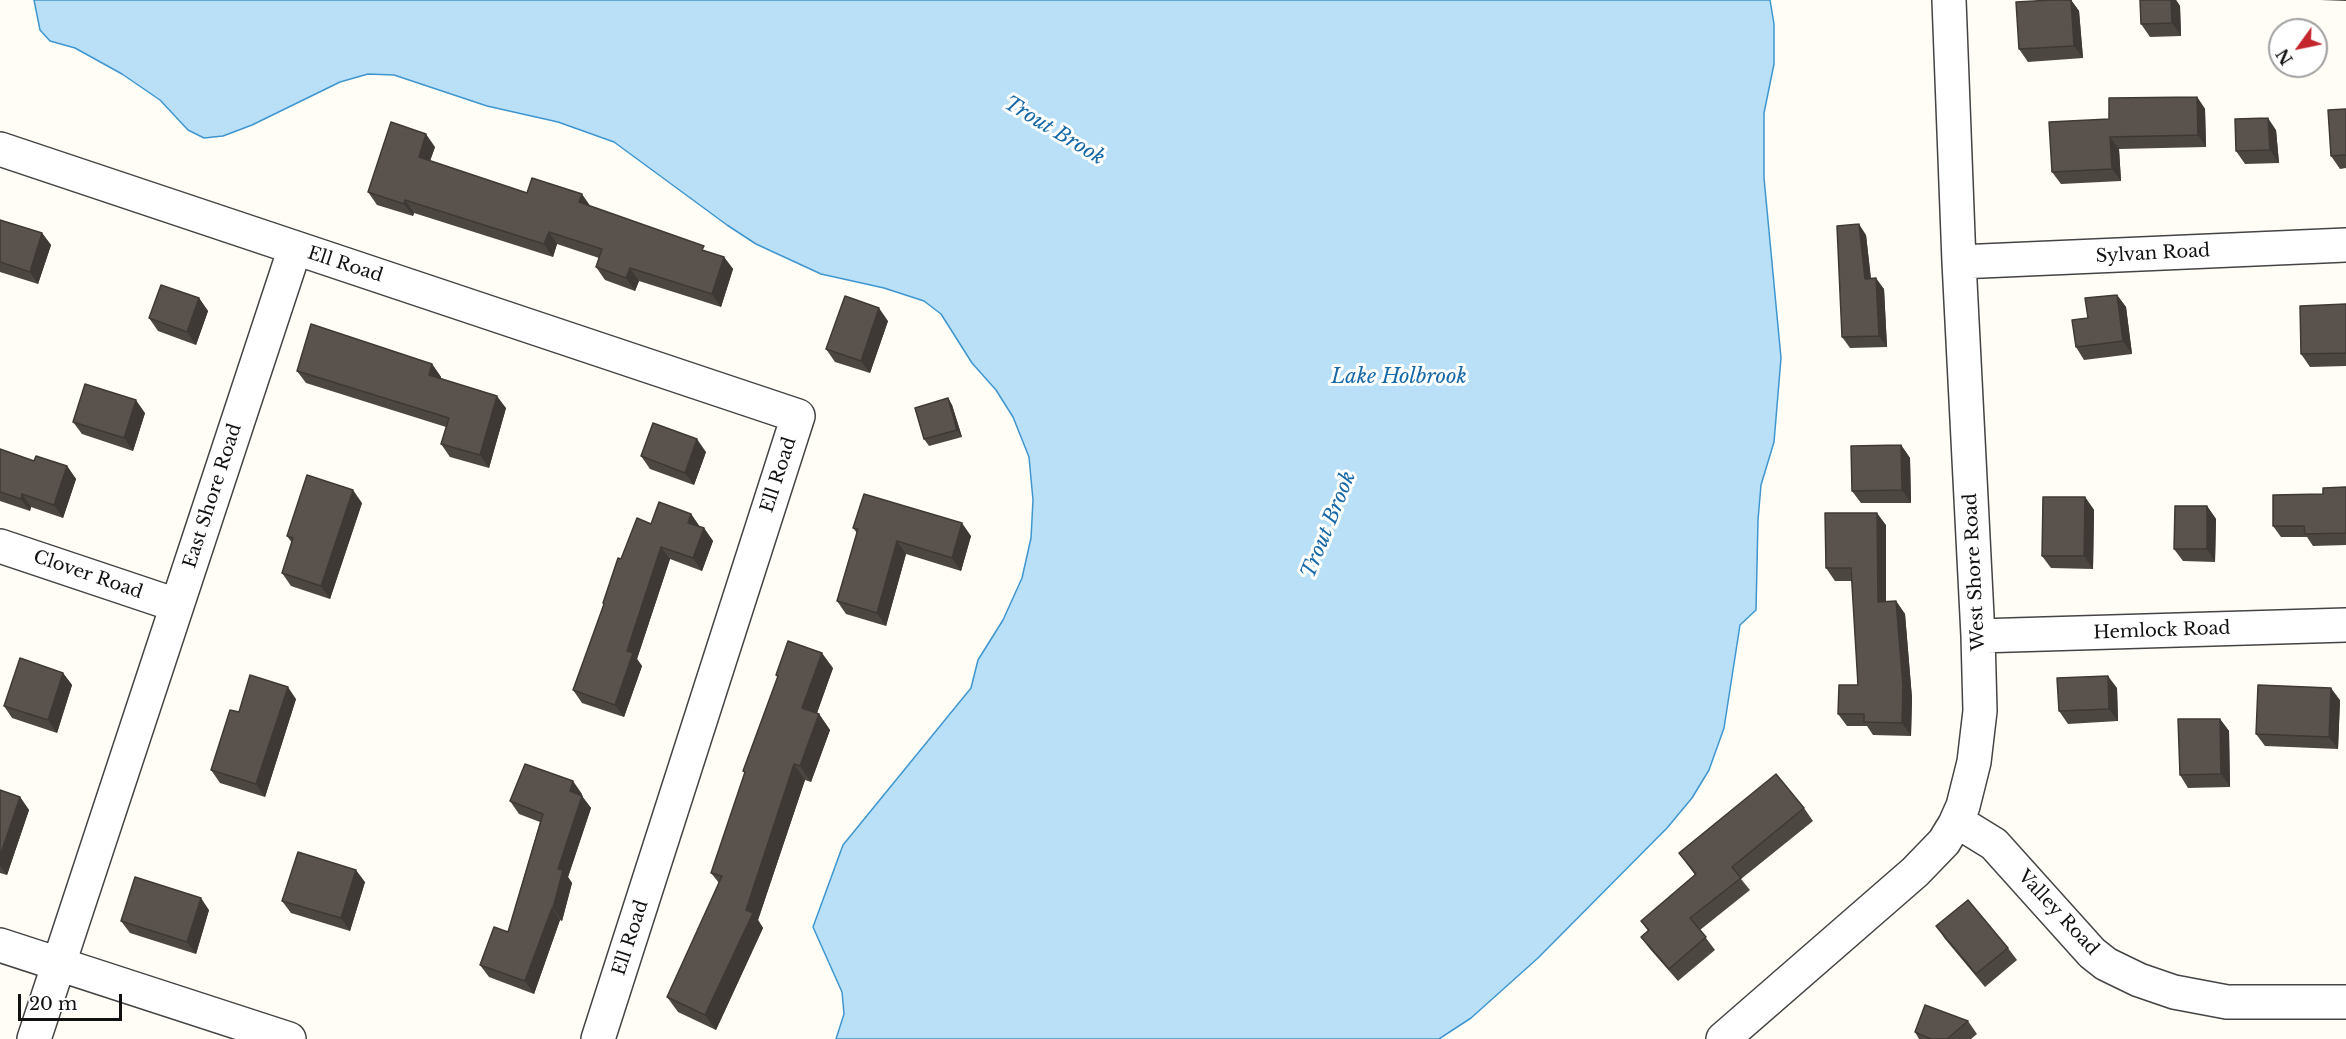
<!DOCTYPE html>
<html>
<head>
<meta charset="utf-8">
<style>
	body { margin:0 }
	#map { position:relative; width:2346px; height:1039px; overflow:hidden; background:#fffdf5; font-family:"Libre Baskerville",serif }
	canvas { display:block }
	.north { position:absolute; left:2268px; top:18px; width:60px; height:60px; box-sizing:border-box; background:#fff; border:2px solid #a0a0a0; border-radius:50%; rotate:237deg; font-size:16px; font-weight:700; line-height:24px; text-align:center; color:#111 }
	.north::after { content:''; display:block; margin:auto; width:21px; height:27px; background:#c4262e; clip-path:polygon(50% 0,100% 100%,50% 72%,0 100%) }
	.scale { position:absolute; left:18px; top:994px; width:104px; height:27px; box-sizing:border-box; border:3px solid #111; border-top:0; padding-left:8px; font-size:18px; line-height:21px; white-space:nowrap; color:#111; -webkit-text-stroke:4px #fff; paint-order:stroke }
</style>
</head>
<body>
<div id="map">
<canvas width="2346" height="1039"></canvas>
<div class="north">N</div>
<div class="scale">20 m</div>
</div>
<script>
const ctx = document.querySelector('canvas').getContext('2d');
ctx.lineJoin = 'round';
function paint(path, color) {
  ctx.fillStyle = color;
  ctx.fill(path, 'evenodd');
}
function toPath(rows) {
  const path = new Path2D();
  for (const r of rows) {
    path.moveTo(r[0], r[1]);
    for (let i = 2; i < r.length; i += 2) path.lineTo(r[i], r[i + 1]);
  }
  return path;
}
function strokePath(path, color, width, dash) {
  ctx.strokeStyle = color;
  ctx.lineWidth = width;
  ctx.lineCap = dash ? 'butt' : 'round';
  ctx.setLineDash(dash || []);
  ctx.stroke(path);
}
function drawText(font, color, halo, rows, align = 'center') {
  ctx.font = font + ' "Libre Baskerville",serif';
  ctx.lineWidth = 6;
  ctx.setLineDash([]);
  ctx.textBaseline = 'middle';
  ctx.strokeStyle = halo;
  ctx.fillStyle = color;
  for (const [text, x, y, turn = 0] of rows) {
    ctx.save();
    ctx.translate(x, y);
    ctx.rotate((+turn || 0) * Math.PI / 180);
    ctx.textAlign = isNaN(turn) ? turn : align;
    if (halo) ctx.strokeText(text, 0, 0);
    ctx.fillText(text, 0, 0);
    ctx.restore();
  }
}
const water = toPath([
	[34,0,1770,0,1774,24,1774,64,1764,113,1764,178,1781,358,1774,442,1761,485,1758,520,1756,610,1740,625,1724,728,1709,770,1692,798,1667,828,1538,958,1471,1018,1439,1039,836,1039,844,1014,842,992,813,927,843,845,971,688,978,660,1003,620,1022,578,1031,538,1033,500,1029,457,1013,417,996,390,972,363,941,314,924,301,884,288,821,274,756,244,727,225,614,142,558,122,487,106,394,75,368,74,340,82,252,125,223,136,204,138,188,130,160,100,122,74,75,48,50,41,40,30,34,0]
]);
paint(water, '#b9e0f7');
strokePath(water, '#3f96cf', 1.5);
const minor = toPath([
	[0,149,798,416,598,1039],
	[1959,262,2346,245],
	[0,546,176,605],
	[1978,636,2346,625],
	[1955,824,1968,828,1994,844,2092,953,2106,964,2139,980,2174,992,2227,1002,2346,1002],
	[0,945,289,1039],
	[34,1039,295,248],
	[1723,1039,1915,872,1944,842,1955,824,1963,806,1974,762,1980,711,1978,636,1959,262,1949,0]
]);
strokePath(minor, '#444', 36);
strokePath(minor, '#fff', 33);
paint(toPath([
	[2052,0,2071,0,2079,11,2083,58,2028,62,2019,49],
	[2140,0,2176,0,2180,6,2181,36,2150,37,2141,24],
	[2319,0,2346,0,2346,1,2320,0],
	[2197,97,2205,109,2206,147,2119,149,2121,181,2061,184,2052,172,2109,119],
	[2346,109,2346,168,2340,169,2331,156],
	[2276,130,2279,163,2245,164,2236,151],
	[435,147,430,161,527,193,590,206,708,252,724,257,733,269,721,307,639,281,635,291,605,280,596,267,599,258,557,244,553,257,414,213,413,216,377,205,368,192],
	[0,220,42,233,51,245,38,284,0,272],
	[1866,235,1871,278,1884,289,1887,347,1850,348,1842,337],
	[2117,295,2126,307,2132,354,2084,360,2076,347,2088,318],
	[199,298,208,311,196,345,158,331,149,318],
	[2346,304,2346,366,2310,367,2301,354],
	[888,321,870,373,835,362,826,349],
	[432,364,441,377,441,379,506,408,489,468,450,457,441,444,446,427,306,383,297,371],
	[948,398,952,405,962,437,929,446,924,439],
	[145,413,133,451,82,434,73,422],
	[1901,445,1910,458,1911,503,1861,503,1852,491],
	[0,449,34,461,67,466,76,479,63,518,31,507,30,511,0,501],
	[706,452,694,485,650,469,641,456],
	[2346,487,2346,545,2313,546,2307,537,2281,537,2273,526],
	[2085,497,2094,510,2093,569,2051,568,2042,556],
	[362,503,330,599,291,586,282,573,292,543,287,536],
	[2207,506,2216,519,2215,562,2183,561,2174,549],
	[691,514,700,527,704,528,713,541,702,571,670,559,637,659,642,666,624,717,582,703,573,690,604,605,603,603,651,524],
	[1886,525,1886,602,1896,601,1905,614,1912,698,1911,736,1873,735,1867,726,1847,726,1838,714,1858,685,1852,581,1835,581,1826,568],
	[853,528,971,536,961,571,906,554,886,626,846,614,837,601,857,533],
	[833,668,817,713,819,714,830,730,811,782,805,780,758,920,763,928,716,1030,678,1012,667,997,719,883,711,873,745,773,743,771,778,677,776,675],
	[63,673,72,685,57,733,12,718,4,706],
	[2117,688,2118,721,2068,724,2059,711],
	[296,699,265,797,220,783,211,770,239,712],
	[2340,700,2338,749,2265,746,2256,734],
	[2220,719,2229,731,2230,787,2188,788,2180,775],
	[0,790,20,797,29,810,7,875,0,873],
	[582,794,581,795,591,808,568,877,572,883,562,921,560,920,534,994,489,977,480,965,508,932,540,822,519,814,510,801],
	[1804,808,1813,821,1741,879,1750,890,1700,930,1715,950,1678,981,1650,949,1641,937,1648,931,1641,921,1695,875,1679,853],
	[365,882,350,931,291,913,282,901],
	[209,910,196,954,130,933,121,921],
	[1936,926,2008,948,2017,960,1985,987,1945,939],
	[1968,1021,1977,1034,1971,1039,1919,1039,1915,1032]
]), '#4d4742');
paint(toPath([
	[2071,0,2079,11,2083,58,2074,46],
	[2171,0,2176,0,2180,6,2181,36,2172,23],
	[2197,97,2205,109,2206,147,2198,135],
	[2268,118,2276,130,2279,163,2270,150],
	[426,134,435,147,427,169,419,157],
	[2110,137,2119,149,2121,181,2112,169],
	[582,194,591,207,579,202],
	[405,200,414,213,413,216,404,204],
	[1859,224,1866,235,1872,290,1865,279],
	[549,232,557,244,553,257,544,244],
	[42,233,51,245,38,284,30,272],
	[724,257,733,269,721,307,712,294],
	[630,268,639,281,635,291,626,278],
	[1876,278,1884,289,1887,347,1879,336],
	[2117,295,2126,307,2132,354,2123,341],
	[199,298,208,311,196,345,187,332],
	[879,308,888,321,870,373,861,361],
	[432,364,441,377,438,388,429,375],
	[497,396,506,408,489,468,480,455],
	[948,398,952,405,962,437,957,430],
	[136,400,145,413,133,451,124,438],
	[697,439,706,452,694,485,685,473],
	[1901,445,1910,458,1911,503,1902,490],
	[67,466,76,479,63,518,54,505],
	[353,490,362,503,330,599,321,586],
	[22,494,31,507,30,511,21,499],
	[2085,497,2094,510,2093,569,2084,556],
	[2207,506,2216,519,2215,562,2207,549],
	[1877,513,1886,525,1886,615,1878,602],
	[691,514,700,527,688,523],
	[962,523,971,536,961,571,952,558],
	[704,528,713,541,702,571,693,558],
	[897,541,906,554,886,626,877,613],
	[661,547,670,559,637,659,642,666,624,717,615,705,627,651],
	[1896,601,1905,614,1912,698,1911,736,1902,723],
	[822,653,833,668,813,724,802,708],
	[63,673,72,685,57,733,48,720],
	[2108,676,2117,688,2118,721,2109,709],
	[288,687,296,699,265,797,256,784],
	[2331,688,2340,700,2338,749,2329,737],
	[819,714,830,730,811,782,800,766],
	[2220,719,2229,731,2230,787,2221,774],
	[794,764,805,780,758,920,763,928,716,1030,705,1015,746,910],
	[573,781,582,794,579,804,570,791],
	[582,796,591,808,568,877,572,883,562,921,553,908,558,869],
	[20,797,29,810,7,875,0,866,0,856],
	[356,870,365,882,350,931,341,918],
	[201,898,209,910,196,954,187,942],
	[552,908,560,920,534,994,525,981]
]), '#3f3936');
const building = toPath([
	[2052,0,2071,0,2074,46,2019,49,2016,2,2052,0],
	[2140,0,2171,0,2172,23,2141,24,2140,0],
	[2197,97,2198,135,2110,137,2112,169,2052,172,2049,122,2109,119,2109,98,2197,97],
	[2346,109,2346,155,2331,156,2328,110,2346,109],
	[2268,118,2270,150,2236,151,2235,119,2268,118],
	[391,122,426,134,419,157,527,193,532,178,582,194,579,202,704,246,702,250,724,257,712,294,630,268,626,278,596,267,602,249,549,232,544,244,405,200,404,204,368,192,391,122],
	[0,220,42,233,30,272,0,262,0,220],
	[1859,224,1865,279,1876,278,1879,336,1842,337,1837,226,1859,224],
	[161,285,199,298,187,332,149,318,161,285],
	[2117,295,2123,341,2076,347,2072,320,2088,318,2085,298,2117,295],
	[845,296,879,308,861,361,826,349,845,296],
	[2346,304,2346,353,2301,354,2300,306,2346,304],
	[311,324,432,364,429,375,497,396,480,455,441,444,449,418,297,371,311,324],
	[85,384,136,400,124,438,73,422,85,384],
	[948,398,957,430,924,439,915,408,948,398],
	[653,423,697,439,685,473,641,456,653,423],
	[1901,445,1902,490,1852,491,1851,446,1901,445],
	[0,449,34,461,36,456,67,466,54,505,22,494,21,499,0,492,0,449],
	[307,475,353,490,321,586,282,573,293,538,287,536,307,475],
	[2346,487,2346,533,2305,534,2304,526,2273,526,2273,495,2323,494,2323,488,2346,487],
	[864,494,962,523,952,558,897,541,877,613,837,601,858,529,853,528,864,494],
	[2043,497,2085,497,2084,556,2042,556,2043,497],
	[659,502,691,514,688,523,704,528,693,558,661,547,627,651,633,653,615,705,573,690,604,604,603,603,618,558,621,559,637,518,651,524,659,502],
	[2175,506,2207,506,2207,549,2174,549,2175,506],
	[1825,513,1877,513,1878,602,1896,601,1903,686,1902,723,1864,722,1864,714,1838,714,1839,685,1858,685,1851,568,1826,568,1825,513],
	[788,641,822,653,802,708,819,714,800,766,794,764,746,910,753,913,705,1015,667,997,722,876,711,873,745,772,743,771,778,676,776,675,788,641],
	[20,658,63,673,48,720,4,706,20,658],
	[250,675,288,687,256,784,211,770,230,710,239,712,250,675],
	[2108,676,2109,709,2059,711,2057,678,2108,676],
	[2258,685,2331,688,2329,737,2256,734,2258,685],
	[2178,719,2220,719,2221,774,2180,775,2178,719],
	[525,764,573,781,570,791,582,796,558,869,563,870,553,908,552,908,525,981,480,965,494,927,508,932,543,814,510,801,525,764],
	[1776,774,1804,808,1732,867,1741,878,1690,918,1706,937,1669,969,1641,937,1649,930,1641,921,1696,874,1679,853,1776,774],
	[0,790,20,797,0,856,0,790],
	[298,852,356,870,341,918,282,901,298,852],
	[135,877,201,898,187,942,121,921,135,877],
	[1968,900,2008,948,1976,974,1936,926,1968,900],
	[1925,1005,1968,1021,1947,1039,1931,1039,1915,1032,1925,1005]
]);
paint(building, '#5a524d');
strokePath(building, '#3f3936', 1.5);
drawText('18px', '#111', '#fff', [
	["Sylvan Road",2153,254,-3],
	["Ell Road",345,265,18],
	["Ell Road",779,475,-72],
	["East Shore Road",213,496,-72],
	["West Shore Road",1975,572,-93],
	["Clover Road",88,575,19],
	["Hemlock Road",2162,631,-2],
	["Valley Road",2058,913,47],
	["Ell Road",631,938,-72]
]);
drawText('italic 20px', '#1768a6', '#fff', [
	["Trout Brook",1054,131,31],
	["Lake Holbrook",1399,377],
	["Trout Brook",1329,525,-68]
]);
</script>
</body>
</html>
